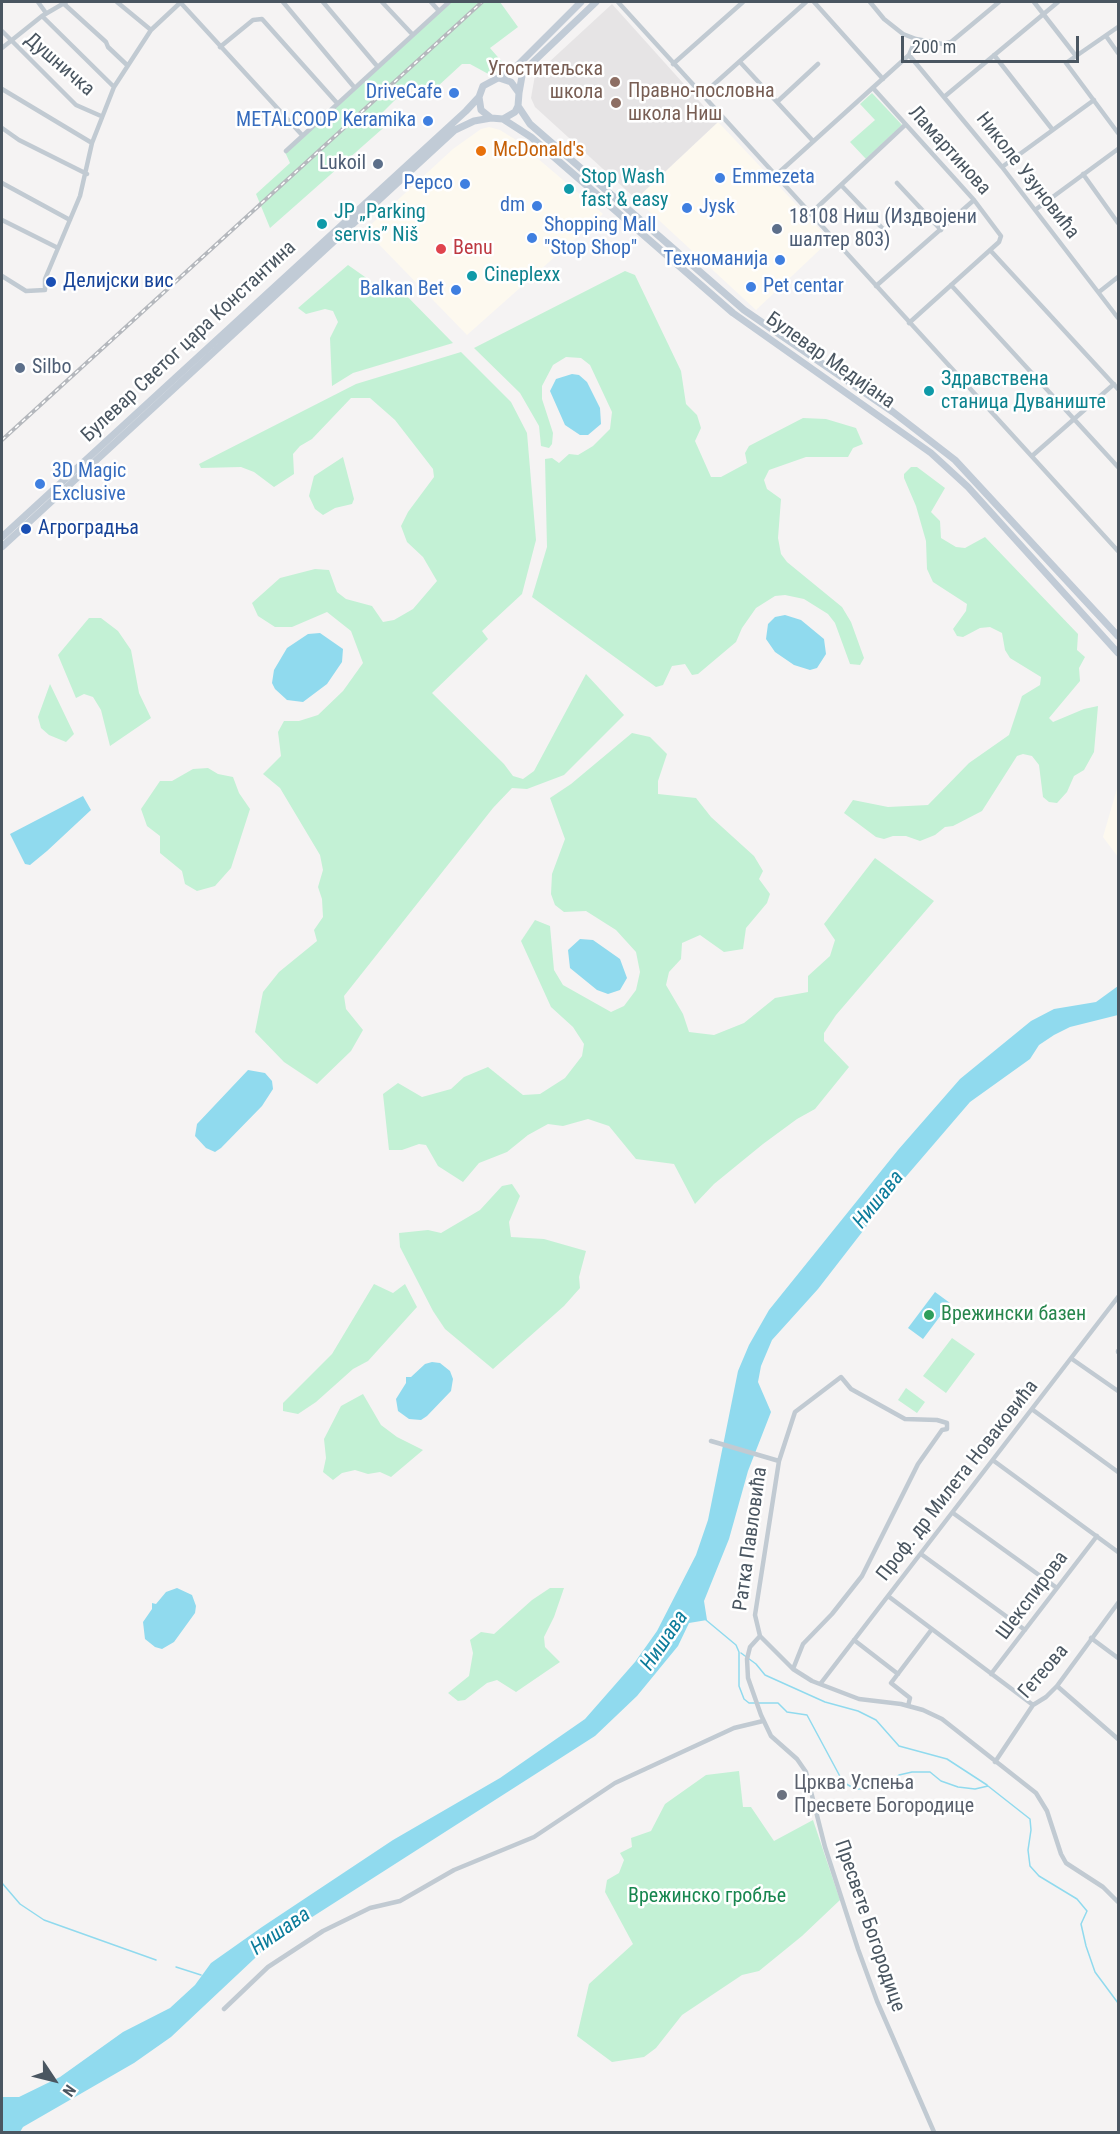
<!DOCTYPE html>
<html>
<head>
<meta charset="utf-8">
<style>
	body { margin:0 }
	#map { position:relative; width:1120px; height:2134px; overflow:hidden; background:#f5f3f3; font-family:"Roboto Condensed",sans-serif }
	canvas { display:block }
	.frame { position:absolute; inset:0; border:3px solid #4a5661; pointer-events:none }
	.north { position:absolute; left:24px; top:2050px; width:60px; height:60px; -webkit-text-stroke:4px #fff; paint-order:stroke; rotate:125deg; font-size:16px; font-weight:700; line-height:24px; text-align:center; color:#4a5661 }
	.north::after { content:''; display:block; margin:auto; width:21px; height:27px; background:#4a5661; clip-path:polygon(50% 0,100% 100%,50% 72%,0 100%) }
	.scale { position:absolute; left:901px; top:36px; width:178px; height:27px; box-sizing:border-box; border:3px solid #4a5661; border-top:0; padding-left:8px; font-size:18px; line-height:21px; white-space:nowrap; color:#4a5661; -webkit-text-stroke:4px #fff; paint-order:stroke }
</style>
</head>
<body>
<div id="map">
<canvas width="1120" height="2134"></canvas>
<div class="frame"></div>
<div class="north">N</div>
<div class="scale">200 m</div>
</div>
<script>
const ctx = document.querySelector('canvas').getContext('2d');
ctx.lineJoin = 'round';
function paint(path, color) {
  ctx.fillStyle = color;
  ctx.fill(path, 'evenodd');
}
function toPath(rows) {
  const path = new Path2D();
  for (const r of rows) {
    path.moveTo(r[0], r[1]);
    for (let i = 2; i < r.length; i += 2) path.lineTo(r[i], r[i + 1]);
  }
  return path;
}
function strokePath(path, color, width, dash) {
  ctx.strokeStyle = color;
  ctx.lineWidth = width;
  ctx.lineCap = dash ? 'butt' : 'round';
  ctx.setLineDash(dash || []);
  ctx.stroke(path);
}
function drawText(font, color, halo, rows, align = 'center') {
  ctx.font = font + ' "Roboto Condensed",sans-serif';
  ctx.lineWidth = 5;
  ctx.setLineDash([]);
  ctx.textBaseline = 'middle';
  ctx.strokeStyle = halo;
  ctx.fillStyle = color;
  for (const [text, x, y, turn = 0] of rows) {
    ctx.save();
    ctx.translate(x, y);
    ctx.rotate((+turn || 0) * Math.PI / 180);
    ctx.textAlign = isNaN(turn) ? turn : align;
    if (halo) ctx.strokeText(text, 0, 0);
    ctx.fillText(text, 0, 0);
    ctx.restore();
  }
}
paint(toPath([
	[718,122,830,240,756,310,636,199],
	[489,127,500,130,516,140,603,214,467,335,365,230,453,149,481,129],
	[1118,785,1118,857,1103,837]
]), '#fdf9ef');
paint(toPath([
	[612,4,718,122,636,199,535,107,531,98,535,75]
]), '#e6e4e5');
paint(toPath([
	[450,2,500,2,518,27,490,48,503,63,510,65,492,76,470,64,462,64,425,98,409,86,382,113,390,122,270,228,256,194,290,163,285,152],
	[872,93,902,125,866,159,850,142,875,120,860,104],
	[348,265,375,284,393,282,453,343,353,373,332,386,330,338,338,322,333,311,325,309,306,314,298,308],
	[625,271,635,275,681,371,686,404,697,415,701,428,695,441,711,477,721,477,747,463,745,453,749,446,803,418,826,419,856,428,863,444,853,448,848,457,806,457,769,470,764,480,767,489,781,499,778,538,781,554,787,562,842,607,851,622,864,658,860,665,850,664,835,623,828,614,804,599,785,595,775,596,756,608,742,628,736,642,698,674,692,675,685,664,672,666,663,685,656,687,532,597,547,547,545,459,552,458,559,463,569,454,578,455,593,446,610,429,612,412,590,365,581,358,566,357,553,365,542,386,542,399,553,433,552,444,549,448,541,446,539,426,520,393,474,348],
	[461,352,511,402,527,433,536,540,522,594,482,631,488,639,432,693,504,764,513,776,523,779,534,771,586,674,624,715,564,775,527,789,512,788,493,808,344,996,346,1009,363,1030,351,1051,317,1084,284,1062,255,1032,263,992,279,972,317,941,314,930,323,917,322,899,318,887,323,870,320,855,280,788,263,774,281,756,278,732,284,721,299,721,318,715,343,691,363,663,351,631,327,612,292,627,275,627,258,616,252,603,280,578,315,569,329,570,337,592,346,599,372,606,383,622,394,620,413,609,437,581,423,557,407,542,401,526,408,512,434,477,433,469,395,420,370,398,351,398,312,439,300,446,293,454,294,474,274,487,254,472,241,467,201,468,199,464,356,384],
	[343,457,354,499,352,504,335,508,323,515,315,509,309,496,314,476],
	[911,467,917,467,945,488,931,512,940,521,941,538,956,547,965,548,985,537,1078,634,1077,650,1085,657,1079,668,1080,681,1049,718,1053,722,1084,709,1098,706,1094,752,1084,770,1074,776,1067,792,1057,803,1049,802,1043,797,1039,765,1032,756,1023,754,1017,756,982,811,953,826,945,827,935,835,920,841,906,836,893,836,884,839,876,837,844,813,853,800,888,807,928,805,969,763,1009,735,1022,696,1040,685,1041,677,1010,658,1005,650,1002,633,990,627,980,628,963,637,957,636,953,629,966,611,967,604,933,582,927,569,926,541,916,506,904,478,904,474],
	[89,618,101,618,118,631,131,650,139,693,151,718,110,746,101,710,93,697,84,694,76,698,58,655],
	[50,684,74,734,66,742,49,735,41,728,38,717],
	[632,733,650,737,667,754,658,781,658,794,696,798,711,817,754,856,763,871,759,879,770,894,767,903,746,928,743,949,724,952,700,935,682,943,681,959,669,972,666,985,683,1014,689,1032,714,1035,744,1023,775,998,808,992,808,976,830,956,835,940,824,924,875,858,934,901,836,1015,824,1033,824,1041,849,1067,815,1109,797,1119,763,1144,714,1184,695,1204,674,1164,636,1159,609,1126,588,1119,563,1126,548,1124,528,1135,507,1152,479,1163,463,1182,438,1166,426,1145,419,1144,402,1150,389,1150,383,1094,398,1083,422,1097,451,1089,464,1077,488,1067,523,1095,540,1094,565,1078,582,1056,584,1044,573,1027,551,1007,521,941,535,920,550,926,554,970,563,985,611,1012,624,1006,636,990,640,972,636,952,616,930,586,911,564,912,555,905,551,894,552,874,565,839,550,798,571,784],
	[208,768,218,774,233,777,239,793,250,809,231,868,215,886,197,891,185,884,182,871,160,853,160,836,147,826,141,809,160,781,172,781,193,769],
	[512,1184,520,1196,509,1222,511,1237,544,1239,586,1251,579,1277,580,1288,564,1306,493,1369,445,1329,433,1311,400,1247,399,1233,428,1230,441,1233,480,1210,502,1186],
	[374,1284,393,1293,405,1284,417,1307,368,1361,353,1369,316,1402,298,1414,283,1411,283,1403,332,1354],
	[952,1338,975,1354,946,1393,923,1376],
	[906,1388,925,1402,917,1413,898,1400],
	[363,1394,381,1425,397,1437,423,1450,391,1477,380,1472,368,1474,355,1470,342,1473,333,1480,323,1472,326,1458,324,1439,341,1406],
	[550,1588,564,1588,554,1617,544,1637,545,1647,560,1662,516,1692,497,1680,487,1683,465,1700,458,1701,448,1693,469,1676,473,1653,470,1640,481,1632,494,1634,532,1600],
	[739,1771,743,1807,751,1807,774,1841,813,1820,840,1900,802,1936,759,1971,742,1975,682,2015,656,2048,644,2057,612,2062,577,2036,589,1984,633,1944,605,1892,607,1880,619,1873,624,1860,620,1853,632,1847,631,1838,651,1831,665,1804,706,1775]
]), '#c3f1d5');
paint(toPath([
	[572,374,579,375,587,382,600,408,601,424,588,435,580,435,565,425,550,391,556,379],
	[785,615,801,620,824,639,826,654,817,668,810,670,794,665,775,652,766,639,768,624,775,617],
	[320,633,343,649,342,662,327,684,303,702,287,700,275,689,272,683,274,670,287,648,308,634],
	[83,796,91,810,47,851,30,865,25,864,10,834],
	[580,939,593,940,620,959,627,978,620,990,608,994,597,990,570,968,568,950],
	[1118,986,1118,1015,1070,1027,1054,1035,1039,1045,1030,1059,970,1102,897,1187,818,1289,772,1340,761,1366,758,1382,771,1412,748,1471,729,1539,704,1601,707,1620,689,1623,678,1646,637,1696,595,1736,270,1944,171,2037,134,2063,23,2127,20,2132,2,2132,2,2097,19,2097,60,2077,123,2032,170,2008,195,1985,211,1963,262,1927,393,1840,500,1778,585,1719,635,1662,657,1631,696,1555,708,1520,738,1371,749,1345,769,1310,898,1150,960,1079,1031,1021,1054,1009,1096,1002],
	[248,1070,265,1073,272,1081,273,1089,262,1106,221,1148,215,1152,206,1148,195,1136,197,1124],
	[935,1292,950,1303,923,1339,908,1328],
	[432,1362,440,1363,450,1371,453,1379,451,1391,427,1416,421,1420,409,1419,398,1411,396,1399,406,1383,406,1377,411,1377,425,1364],
	[177,1588,192,1595,196,1606,195,1613,174,1642,162,1649,155,1647,145,1639,143,1622,152,1609,152,1603,156,1604,166,1592]
]), '#90daee');
strokePath(toPath([
	[706,1620,736,1645,739,1652,739,1686,744,1699,749,1703,778,1703,787,1712,807,1715,843,1782,855,1789,870,1789,883,1787,899,1775,912,1772,930,1772,941,1781,958,1787,975,1789,988,1786,1030,1819,1031,1830,1028,1850,1030,1866,1039,1876,1077,1899,1087,1911,1081,1924,1086,1946,1095,1972,1118,2003],
	[741,1653,756,1664,765,1675,825,1702,858,1711,876,1720,899,1746,947,1759,987,1785],
	[2,1883,20,1904,44,1920,156,1960],
	[176,1967,201,1975]
]), '#90daee', 1.5);
strokePath(toPath([
	[38,2,46,13],
	[117,2,151,30],
	[180,2,302,135],
	[283,2,354,87],
	[323,2,377,66],
	[382,2,413,35],
	[431,2,439,11],
	[618,2,1118,551],
	[814,2,883,79],
	[870,2,884,19,903,34,916,39,943,44,951,42,999,2],
	[1034,2,1076,56],
	[63,3,106,42,108,47,127,65],
	[42,16,114,87],
	[1118,27,1066,63,1118,133],
	[2,31,76,105,101,116],
	[1106,36,1118,53],
	[220,47,253,20,262,19,337,103],
	[2,48,42,16,66,2],
	[909,55,1002,167,1118,318],
	[994,55,1052,129],
	[740,62,813,141],
	[673,64,743,2],
	[873,88,974,200,1001,236,999,242,909,323],
	[2,89,92,143],
	[702,95,806,2],
	[944,97,1058,2],
	[777,102,818,64],
	[2,128,19,140,87,174],
	[286,151,449,2],
	[1002,167,1094,100],
	[1083,174,1118,223],
	[775,176,909,55,916,39],
	[2,183,70,220],
	[897,183,941,230],
	[841,185,886,232],
	[1035,210,1118,149],
	[810,214,905,125],
	[2,220,58,248],
	[990,250,1118,389],
	[2,276,26,291,45,290,45,279,80,196,92,143,114,87,151,30,181,2],
	[951,285,1118,467],
	[876,286,974,200],
	[1099,292,1118,277],
	[1032,456,1114,384],
	[1118,1351,1118,1352],
	[1072,1359,1118,1391],
	[1033,1410,1118,1472],
	[711,1441,779,1461,755,1615,760,1636,793,1669,812,1681,859,1699,901,1704,923,1710,942,1719,1036,1793,1047,1811,1061,1854,1066,1863,1103,1887,1118,1902],
	[779,1461,795,1412,841,1377,851,1389,905,1419,937,1420,947,1423,947,1429,942,1430,918,1464,862,1576,832,1614,803,1644,793,1669],
	[994,1461,1118,1552],
	[953,1513,1057,1588],
	[921,1554,1025,1630],
	[888,1596,1033,1705],
	[760,1636,750,1647,747,1659,748,1678,761,1715,771,1736,797,1759,806,1772,825,1847,858,1949,877,2001,934,2132],
	[1091,1638,1118,1658],
	[854,1640,898,1674],
	[991,1674,1097,1536],
	[821,1683,1118,1297],
	[1057,1686,1118,1739],
	[908,1706,910,1698,891,1683,932,1629],
	[995,1762,1033,1705,1046,1697,1057,1686,1118,1603],
	[224,2009,268,1967,323,1931,370,1908,400,1901,454,1870,534,1837,615,1783,734,1728,763,1721]
]), '#c1cad2', 4.5);
strokePath(toPath([
	[519,93,522,76,530,65,596,2],
	[479,97,481,110,491,118,503,119,515,112,518,106,519,93,511,82,499,78],
	[518,106,530,124,744,310,893,412,955,460,1118,636],
	[503,119,531,137,733,313,931,453,968,487,1118,653],
	[2,537,466,111,479,97,483,86,513,70,581,2],
	[2,547,455,130,474,121,491,118]
]), '#c1cbd6', 7);
const rail = toPath([
	[2,440,482,2]
]);
strokePath(rail, '#b5b8bd', 4);
strokePath(rail, '#fff', 1.5, [4.5]);
for (const [x, y, r, color] of [
	[615,82,6,"#8d6e63"],
	[454,93,6,"#3f7fe0"],
	[616,103,6,"#8d6e63"],
	[428,121,6,"#3f7fe0"],
	[481,151,6,"#e8710a"],
	[378,164,6,"#5c6f8a"],
	[720,178,6,"#3f7fe0"],
	[465,184,6,"#3f7fe0"],
	[569,189,6,"#0f9aa8"],
	[537,206,6,"#3f7fe0"],
	[687,208,6,"#3f7fe0"],
	[322,224,6,"#0f9aa8"],
	[777,229,6,"#5c6f8a"],
	[532,238,6,"#3f7fe0"],
	[441,249,6,"#e0444e"],
	[780,260,6,"#3f7fe0"],
	[472,276,6,"#0f9aa8"],
	[51,282,6,"#1a4fb4"],
	[751,287,6,"#3f7fe0"],
	[456,290,6,"#3f7fe0"],
	[20,368,6,"#5c6f8a"],
	[929,391,6,"#0f9aa8"],
	[40,484,6,"#3f7fe0"],
	[26,529,6,"#1a4fb4"],
	[929,1315,6,"#2e9e5b"],
	[782,1795,6,"#6b7280"]
]) {
  const dot = new Path2D();
  dot.arc(x, y, r, 0, 2 * Math.PI);
  ctx.fillStyle = color;
  ctx.fill(dot);
  strokePath(dot, '#fff', 2);
}
drawText('20px', '#4a5661', '#fff', [
	["Душничка",59,65,41],
	["Ламартинова",949,151,48],
	["Николе Узуновића",1027,176,52],
	["Булевар Светог цара Константина",189,342,-43],
	["Булевар Медијана",830,361,35],
	["Проф. др Милета Новаковића",958,1481,-52],
	["Ратка Павловића",751,1539,-82],
	["Шекспирова",1033,1596,-53],
	["Гетеова",1044,1672,-49],
	["Пресвете Богородице",869,1926,71]
]);
drawText('20px', '#785e54', '#fff', [
	["Угоститељска",603,70],
	["школа",603,93],
	["Правно-пословна",628,92,"left"],
	["школа Ниш",628,115,"left"]
], 'right');
drawText('20px', '#366cbe', '#fff', [
	["DriveCafe",442,93],
	["METALCOOP Keramika",416,121],
	["Emmezeta",732,178,"left"],
	["Pepco",453,184],
	["dm",525,206],
	["Jysk",699,208,"left"],
	["Shopping Mall",544,226,"left"],
	["\"Stop Shop\"",544,249,"left"],
	["Техноманија",768,260],
	["Pet centar",763,287,"left"],
	["Balkan Bet",444,290],
	["3D Magic",52,472,"left"],
	["Exclusive",52,495,"left"]
], 'right');
drawText('20px', '#c56008', '#fff', [
	["McDonald's",493,151]
], 'left');
drawText('20px', '#4e5e75', '#fff', [
	["Lukoil",366,164,"right"],
	["18108 Ниш (Издвојени",789,218],
	["шалтер 803)",789,241],
	["Silbo",32,368]
], 'left');
drawText('20px', '#0d838f', '#fff', [
	["Stop Wash",581,178],
	["fast & easy",581,201],
	["JP „Parking",334,213],
	["servis” Niš",334,236],
	["Cineplexx",484,276],
	["Здравствена",941,380],
	["станица Дуваниште",941,403]
], 'left');
drawText('20px', '#be3a42', '#fff', [
	["Benu",453,249]
], 'left');
drawText('20px', '#164399', '#fff', [
	["Делијски вис",63,282],
	["Агроградња",38,529]
], 'left');
drawText('20px', '#27864d', '#fff', [
	["Врежински базен",941,1315]
], 'left');
drawText('20px', '#5b616d', '#fff', [
	["Црква Успења",794,1784],
	["Пресвете Богородице",794,1807]
], 'left');
drawText('20px', '#17864f', '#fff', [
	["Врежинско гробље",707,1897]
]);
drawText('italic 21px', '#0c7c9b', '#fff', [
	["Нишава",879,1200,-51],
	["Нишава",665,1641,-56],
	["Нишава",281,1932,-35]
]);
</script>
</body>
</html>
